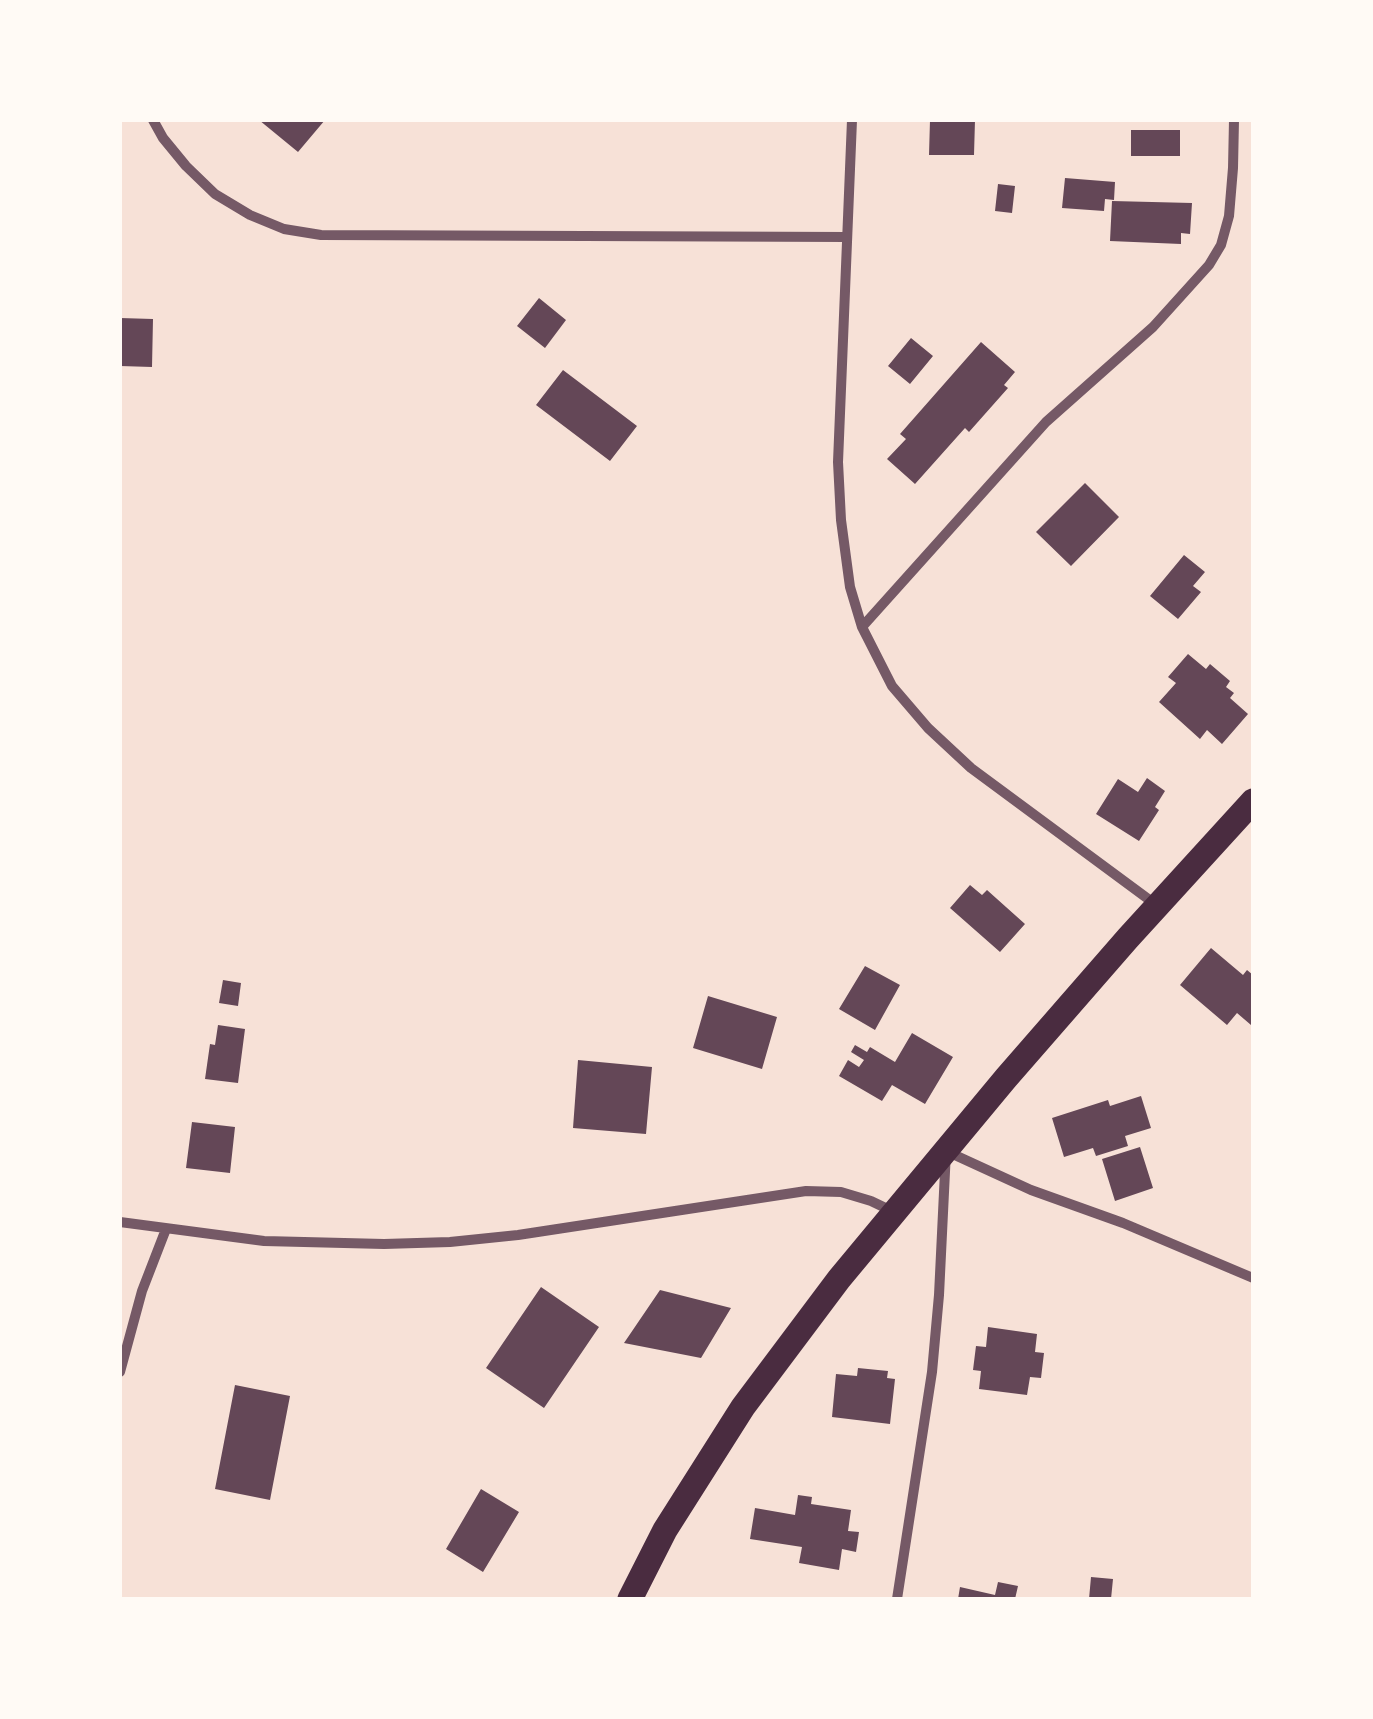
<!DOCTYPE html>
<html>
<head>
<meta charset="utf-8">
<style>
	body { margin:0 }
	#map { position:relative; width:1373px; height:1719px; overflow:hidden; background:#f7e1d7; font-family:Barlow,sans-serif }
	canvas { display:block }
	.frame { position:absolute; inset:0; border:122px solid #fffaf5; pointer-events:none }
</style>
</head>
<body>
<div id="map">
<canvas width="1373" height="1719"></canvas>
<div class="frame"></div>
</div>
<script>
const ctx = document.querySelector('canvas').getContext('2d');
ctx.lineJoin = 'round';
function paint(path, color) {
  ctx.fillStyle = color;
  ctx.fill(path, 'evenodd');
}
function toPath(rows) {
  const path = new Path2D();
  for (const r of rows) {
    path.moveTo(r[0], r[1]);
    for (let i = 2; i < r.length; i += 2) path.lineTo(r[i], r[i + 1]);
  }
  return path;
}
function strokePath(path, color, width, dash) {
  ctx.strokeStyle = color;
  ctx.lineWidth = width;
  ctx.lineCap = dash ? 'butt' : 'round';
  ctx.setLineDash(dash || []);
  ctx.stroke(path);
}
paint(toPath([
	[259,120,325,120,298,152],
	[930,120,975,120,974,155,929,155],
	[1131,130,1180,130,1180,156,1131,156],
	[1065,178,1115,182,1114,200,1105,199,1104,211,1062,208],
	[998,184,1015,186,1012,213,995,211],
	[1112,201,1192,203,1190,234,1181,233,1181,244,1110,241],
	[539,298,566,320,545,348,517,326],
	[120,318,153,319,152,367,120,366],
	[911,338,933,356,910,384,888,366],
	[981,342,1015,372,1004,385,1008,388,969,432,965,428,915,484,887,459,906,439,900,434],
	[563,370,637,426,610,461,536,405],
	[1085,483,1119,517,1071,566,1036,532],
	[1184,555,1205,572,1193,586,1201,592,1178,619,1150,596],
	[1188,654,1206,669,1210,664,1230,681,1226,687,1234,693,1230,698,1248,714,1222,744,1207,730,1200,739,1159,702,1176,683,1168,677],
	[1147,778,1165,791,1155,807,1159,810,1139,841,1096,814,1118,779,1138,792],
	[970,885,982,895,987,890,1025,924,1000,952,950,908],
	[1211,948,1243,975,1247,970,1253,975,1253,1022,1251,1025,1237,1013,1227,1025,1180,985],
	[865,966,900,985,875,1030,839,1009],
	[223,980,241,983,238,1006,219,1003],
	[708,996,777,1017,762,1069,693,1048],
	[218,1025,245,1029,238,1083,205,1079,210,1044,215,1045],
	[912,1033,953,1057,925,1104,892,1085,882,1101,839,1076,848,1060,859,1067,864,1060,851,1052,855,1045,867,1052,870,1047,895,1062],
	[578,1060,652,1067,646,1134,573,1128],
	[1141,1096,1151,1128,1125,1136,1128,1146,1096,1156,1093,1148,1064,1157,1052,1118,1108,1100,1110,1106],
	[192,1122,235,1127,230,1173,186,1168],
	[1140,1147,1153,1188,1115,1201,1102,1159],
	[541,1287,599,1327,544,1408,486,1368],
	[660,1290,731,1308,701,1358,624,1343],
	[988,1327,1037,1334,1035,1352,1044,1353,1041,1378,1030,1377,1027,1395,979,1389,981,1371,973,1370,976,1346,986,1347],
	[858,1368,888,1371,887,1378,895,1379,890,1424,832,1417,836,1374,857,1376],
	[235,1385,290,1396,270,1500,215,1489],
	[481,1489,519,1512,483,1572,446,1549],
	[798,1495,812,1497,811,1504,851,1510,848,1531,859,1532,856,1552,842,1549,839,1570,799,1563,802,1547,750,1539,755,1508,795,1515],
	[1091,1577,1113,1579,1111,1599,1089,1599],
	[998,1582,1018,1586,1015,1599,958,1599,960,1587,995,1595]
]), '#644757');
strokePath(toPath([
	[153,120,163,138,186,166,215,194,250,215,284,229,321,235,847,237],
	[852,120,838,462,841,520,850,587,862,627,892,686,928,728,971,768,1155,904],
	[862,627,1046,422,1153,327,1209,265,1221,245,1229,216,1233,168,1234,120],
	[120,1222,264,1241,384,1244,450,1242,518,1235,806,1191,841,1192,871,1201,894,1212],
	[120,1372,142,1291,166,1229],
	[897,1599,932,1372,939,1295,946,1151,1031,1190,1123,1223,1253,1278]
]), '#755966', 10);
strokePath(toPath([
	[630,1599,665,1530,743,1407,839,1279,1006,1078,1128,938,1253,801]
]), '#4a2c40', 25);
</script>
</body>
</html>
